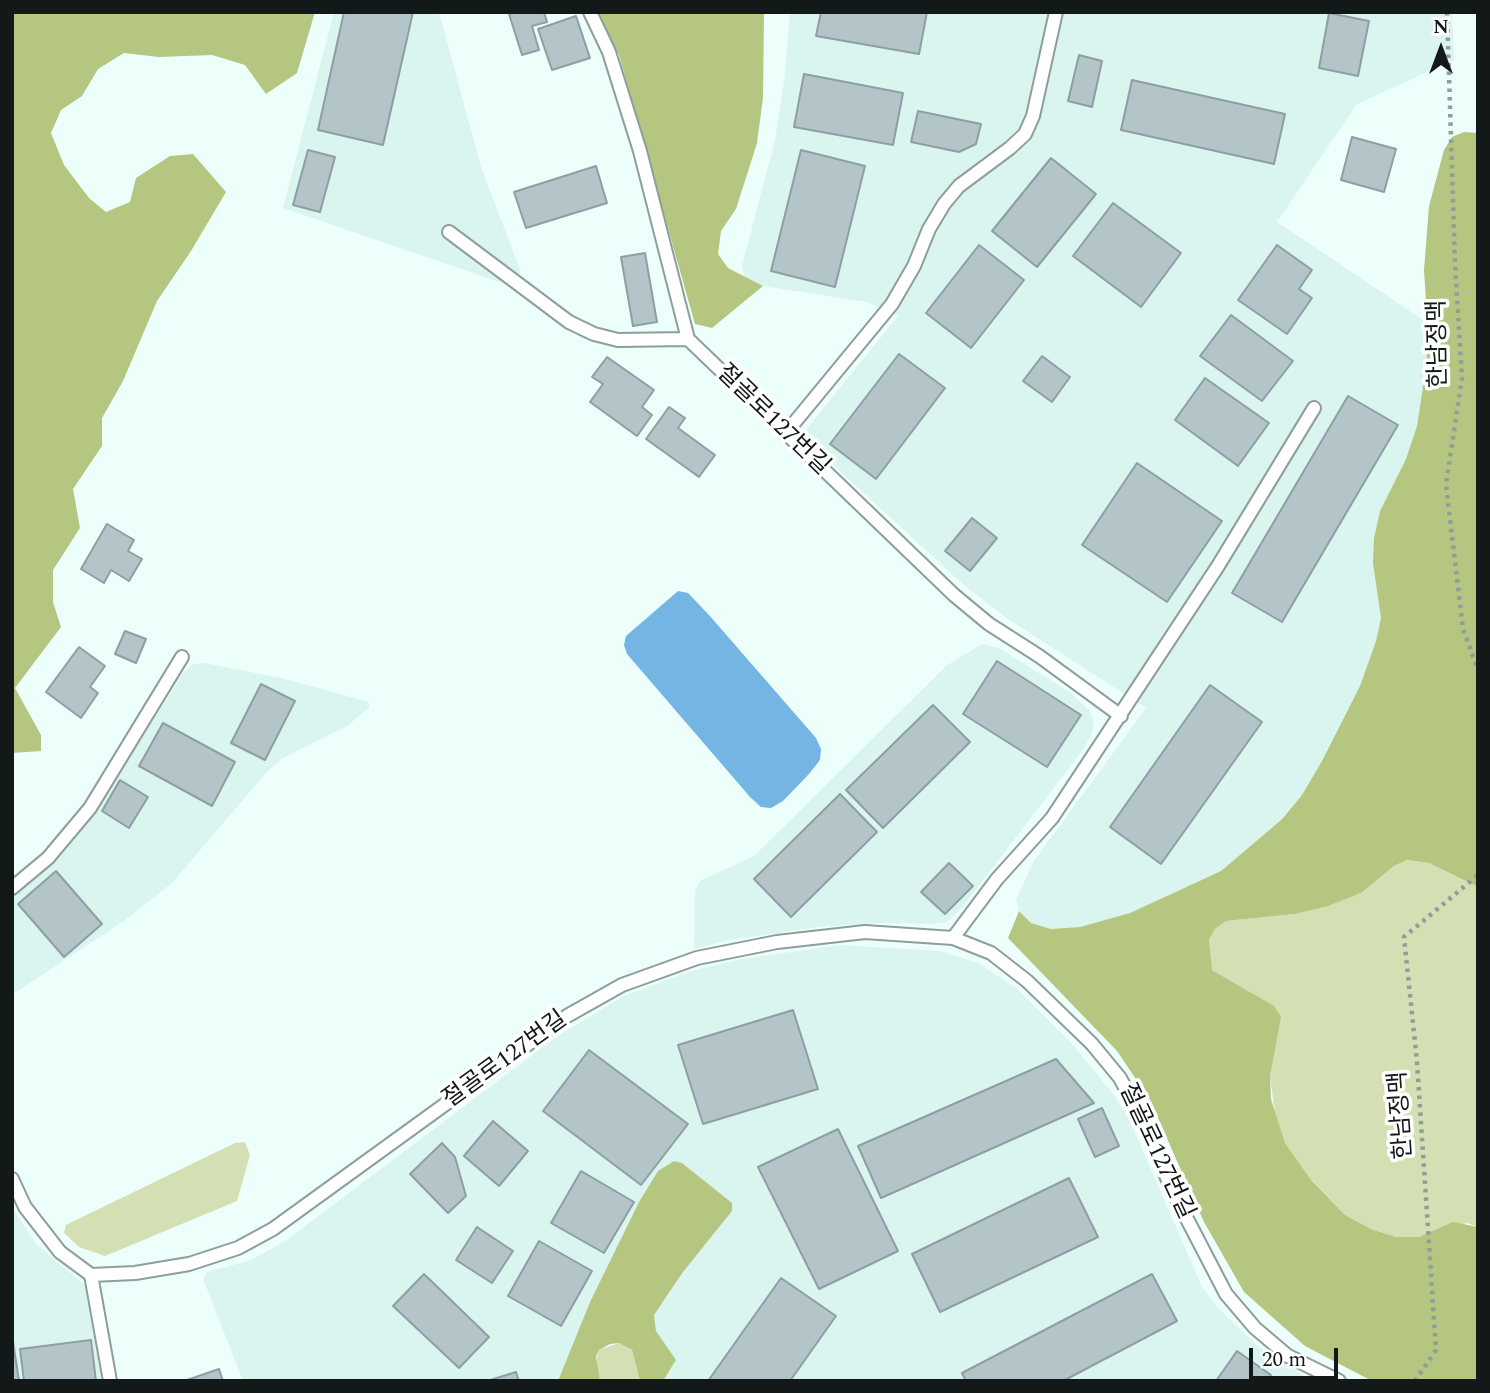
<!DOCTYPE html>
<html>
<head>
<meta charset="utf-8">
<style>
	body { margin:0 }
	#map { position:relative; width:1490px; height:1393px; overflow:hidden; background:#edfffb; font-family:Spectral,serif }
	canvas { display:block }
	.frame { position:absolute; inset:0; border:14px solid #131918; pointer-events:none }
	.north { position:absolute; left:1406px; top:14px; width:70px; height:70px; -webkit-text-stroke:5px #fff; paint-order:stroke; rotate:0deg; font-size:19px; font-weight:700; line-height:28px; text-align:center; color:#131918 }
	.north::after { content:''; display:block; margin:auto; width:24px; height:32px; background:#131918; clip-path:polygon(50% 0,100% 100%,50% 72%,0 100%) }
	.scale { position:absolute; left:1249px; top:1348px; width:89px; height:32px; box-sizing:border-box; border:4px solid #131918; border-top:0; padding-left:9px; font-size:21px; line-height:24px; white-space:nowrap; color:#131918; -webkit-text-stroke:5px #fff; paint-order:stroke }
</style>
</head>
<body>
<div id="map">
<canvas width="1490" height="1393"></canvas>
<div class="frame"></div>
<div class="north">N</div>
<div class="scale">20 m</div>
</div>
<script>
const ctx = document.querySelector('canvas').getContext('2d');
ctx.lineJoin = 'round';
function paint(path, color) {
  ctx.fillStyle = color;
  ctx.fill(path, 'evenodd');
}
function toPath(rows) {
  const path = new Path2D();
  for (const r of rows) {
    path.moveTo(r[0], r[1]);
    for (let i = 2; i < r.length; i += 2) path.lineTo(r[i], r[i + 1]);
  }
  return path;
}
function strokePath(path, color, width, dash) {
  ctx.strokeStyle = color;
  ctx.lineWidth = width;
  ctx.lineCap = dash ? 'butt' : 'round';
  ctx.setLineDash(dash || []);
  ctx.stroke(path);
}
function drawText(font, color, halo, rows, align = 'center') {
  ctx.font = font + ' Spectral,"Noto Sans KR",serif';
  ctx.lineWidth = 7;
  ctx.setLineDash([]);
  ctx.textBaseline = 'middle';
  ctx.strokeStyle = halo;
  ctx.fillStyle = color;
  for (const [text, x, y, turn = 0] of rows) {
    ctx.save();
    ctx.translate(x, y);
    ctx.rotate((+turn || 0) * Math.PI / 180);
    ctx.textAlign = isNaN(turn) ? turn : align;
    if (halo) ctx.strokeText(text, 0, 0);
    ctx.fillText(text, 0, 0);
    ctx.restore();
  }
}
paint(toPath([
	[334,12,439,12,481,167,521,272,508,285,283,208],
	[790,12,1452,12,1454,60,1357,104,1277,222,1426,322,1426,367,1417,426,1406,459,1380,511,1381,618,1376,641,1360,686,1322,761,1302,795,1281,819,1221,871,1130,913,1080,927,1051,929,1031,923,1019,911,1016,899,1034,861,1146,708,1008,619,965,586,806,440,805,431,898,316,867,302,763,286,745,277,742,266,775,140,785,75],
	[982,644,999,648,1071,693,1089,710,1094,722,1091,736,1082,751,962,908,947,922,931,924,878,923,819,927,729,940,694,949,695,891,700,881,754,856,946,666],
	[205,663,281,678,369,702,369,708,347,726,283,758,266,773,173,882,124,921,12,995,12,898,63,853,92,817,184,672,194,664],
	[840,945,940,951,978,963,1016,988,1073,1045,1115,1096,1130,1121,1202,1287,1218,1308,1259,1347,1312,1381,663,1381,676,1360,656,1331,654,1315,683,1272,732,1211,731,1203,682,1163,674,1161,639,1202,590,1302,558,1381,243,1381,203,1279,207,1272,251,1260,285,1241,556,1037,622,997,691,971,741,959],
	[12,1207,37,1245,84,1284,102,1381,12,1381]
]), '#daf5ef');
paint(toPath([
	[1407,860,1429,863,1478,887,1478,1227,1467,1223,1419,1237,1396,1237,1371,1229,1345,1215,1312,1181,1285,1143,1276,1120,1270,1077,1273,1056,1255,995,1212,970,1209,956,1209,940,1215,929,1226,921,1295,914,1361,893,1394,866],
	[245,1142,250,1155,237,1201,105,1256,79,1247,64,1233,66,1225,74,1221,235,1143],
	[619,1343,632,1350,640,1381,600,1381,595,1366,599,1350]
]), '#d4e0b4');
paint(toPath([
	[12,12,315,12,297,73,266,94,245,65,212,55,159,57,124,53,98,69,82,96,61,110,51,133,64,165,89,198,106,212,130,202,136,178,170,156,193,154,226,192,191,251,157,301,123,381,102,418,102,446,73,489,80,528,53,570,53,602,61,627,15,688,41,735,41,751,12,753],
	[597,12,764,12,763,98,757,143,736,209,721,231,718,254,728,268,763,286,712,328,695,324,619,55],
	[1464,132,1478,133,1478,887,1429,863,1407,860,1394,866,1361,893,1328,906,1295,914,1226,921,1215,929,1209,940,1212,970,1274,1006,1281,1017,1270,1076,1271,1099,1285,1143,1312,1181,1345,1215,1371,1229,1396,1237,1419,1237,1453,1222,1478,1227,1478,1381,1372,1381,1305,1346,1244,1292,1204,1222,1150,1100,1117,1051,1008,938,1019,911,1031,923,1051,929,1080,927,1130,913,1221,871,1282,819,1302,795,1322,761,1360,686,1376,641,1381,618,1373,563,1374,538,1380,511,1406,459,1417,426,1426,367,1428,333,1424,270,1429,206,1444,150,1452,137],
	[674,1161,682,1163,732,1203,732,1211,683,1272,654,1315,656,1331,676,1360,663,1381,640,1381,632,1350,619,1343,610,1344,599,1350,596,1357,600,1381,558,1381,590,1302,639,1202,658,1171]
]), '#b4c680');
paint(toPath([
	[678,591,688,593,709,615,816,738,821,749,820,760,809,774,783,801,771,808,761,807,750,797,627,654,624,645,626,636]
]), '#74b5e4');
const building = toPath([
	[344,12,413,12,383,145,318,130,344,12],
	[515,12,544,12,547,22,532,26,539,50,522,55,509,14,515,12],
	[821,12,927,12,919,54,816,36,821,12],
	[1329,13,1369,21,1358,76,1319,68,1329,13],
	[576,16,590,58,552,70,538,29,576,16],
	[1079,55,1102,61,1092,107,1068,101,1079,55],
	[804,74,903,93,893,145,794,127,804,74],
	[1132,80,1285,114,1274,164,1121,130,1132,80],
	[918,111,981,124,976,144,959,152,911,142,918,111],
	[1352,137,1396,149,1384,192,1341,180,1352,137],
	[308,150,335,157,320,212,293,205,308,150],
	[801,150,865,166,835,287,771,271,801,150],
	[1051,158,1096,194,1037,267,992,231,1051,158],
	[596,166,607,203,526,228,514,192,596,166],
	[1113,203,1181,253,1141,307,1073,256,1113,203],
	[979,245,1024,280,971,348,926,313,979,245],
	[1277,245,1312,270,1299,289,1312,298,1287,334,1238,300,1277,245],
	[645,253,657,322,633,326,621,257,645,253],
	[1231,315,1293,361,1262,401,1200,356,1231,315],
	[899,354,945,388,876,479,830,444,899,354],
	[1042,356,1070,377,1052,402,1023,381,1042,356],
	[607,357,654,390,642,407,652,415,637,436,590,402,603,384,592,377,607,357],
	[1205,378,1269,423,1238,466,1175,420,1205,378],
	[1348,396,1398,425,1282,622,1232,593,1348,396],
	[669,407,685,418,678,428,715,455,699,477,646,439,669,407],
	[1137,463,1222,521,1167,602,1082,545,1137,463],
	[972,518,997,538,970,571,945,551,972,518],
	[107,524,134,540,128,551,142,559,129,581,111,570,104,583,81,569,107,524],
	[125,631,146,639,136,663,115,654,125,631],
	[79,647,105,666,90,687,98,693,81,718,46,692,79,647],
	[997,661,1081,715,1047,767,963,714,997,661],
	[261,684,295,701,265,760,231,743,261,684],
	[1210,685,1262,722,1161,864,1110,827,1210,685],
	[933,705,970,742,883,828,846,790,933,705],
	[163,723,235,762,212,806,139,766,163,723],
	[120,780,148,797,129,828,102,811,120,780],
	[840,794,877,832,791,917,754,879,840,794],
	[949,863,973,886,945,914,921,892,949,863],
	[56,871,102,924,64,957,18,904,56,871],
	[793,1010,818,1089,703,1124,678,1045,793,1010],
	[589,1050,688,1124,641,1185,543,1111,589,1050],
	[1056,1059,1094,1103,881,1198,858,1146,1056,1059],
	[1102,1108,1119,1146,1095,1157,1078,1119,1102,1108],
	[493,1121,528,1151,499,1186,464,1156,493,1121],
	[838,1129,898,1251,819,1289,758,1167,838,1129],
	[442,1143,455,1157,466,1196,448,1213,410,1174,442,1143],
	[581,1171,634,1202,604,1253,551,1223,581,1171],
	[1069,1178,1098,1237,940,1312,912,1254,1069,1178],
	[477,1227,513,1251,492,1283,456,1260,477,1227],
	[539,1241,592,1271,561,1326,508,1296,539,1241],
	[424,1274,489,1337,459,1368,393,1306,424,1274],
	[1152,1274,1177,1321,1063,1381,966,1381,962,1373,1152,1274],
	[781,1278,836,1316,790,1381,708,1381,781,1278],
	[12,1335,19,1381,12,1381,12,1335],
	[91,1340,96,1381,24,1381,20,1349,91,1340],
	[1237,1351,1271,1375,1267,1381,1216,1381,1237,1351],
	[219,1369,223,1381,184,1381,219,1369],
	[516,1372,519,1381,487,1381,516,1372]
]);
paint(building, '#b4c5c9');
strokePath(building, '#8e9fa2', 2);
const service = toPath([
	[590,12,609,52,640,151,688,339,954,595,989,624,1039,656,1121,716],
	[449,232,569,322,594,334,618,340,688,339],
	[785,434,892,304,914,266,929,229,944,204,959,186,1010,148,1025,134,1033,116,1056,12],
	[12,888,48,858,90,808,182,657],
	[953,938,997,879,1052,818,1218,566,1314,408],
	[12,1179,25,1207,60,1252,91,1275,135,1273,189,1264,238,1248,273,1229,567,1016,622,985,697,958,777,942,865,932,953,938,991,953,1027,981,1092,1044,1120,1078,1142,1119,1173,1192,1226,1294,1255,1328,1288,1356,1339,1381],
	[91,1275,110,1381]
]);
strokePath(service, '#8e9e9a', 16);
strokePath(toPath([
	[1447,12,1455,264,1462,378,1446,485,1463,629,1478,670],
	[1415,1381,1436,1350,1417,1062,1404,937,1478,875]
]), '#909d9a', 4.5, [3.5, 5]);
strokePath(service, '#fff', 12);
drawText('24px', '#131918', '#fff', [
	["한남정맥",1440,344,-91],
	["절골로127번길",772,421,44],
	["절골로127번길",506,1061,-36],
	["한남정맥",1403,1115,-94],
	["절골로127번길",1155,1152,65]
]);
</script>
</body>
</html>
